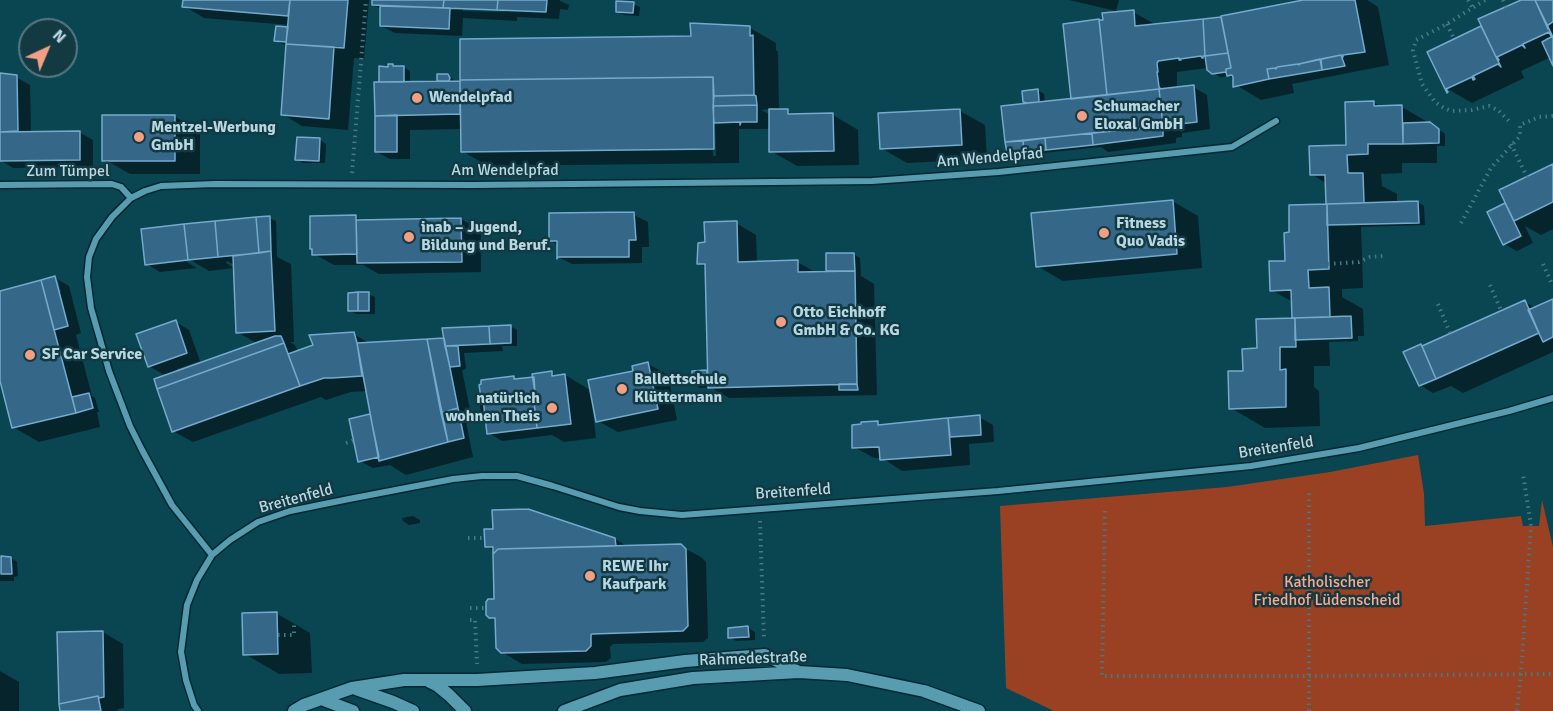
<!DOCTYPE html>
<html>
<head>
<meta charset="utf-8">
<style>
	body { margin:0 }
	#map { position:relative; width:1553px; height:711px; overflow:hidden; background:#0a4552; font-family:Signika,sans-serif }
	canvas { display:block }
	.north { position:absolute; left:18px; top:18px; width:60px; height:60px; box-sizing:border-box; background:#133942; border:2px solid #557982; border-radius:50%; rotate:44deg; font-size:16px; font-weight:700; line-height:24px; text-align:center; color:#b7d8e2 }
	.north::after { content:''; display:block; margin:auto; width:21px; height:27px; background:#f39f84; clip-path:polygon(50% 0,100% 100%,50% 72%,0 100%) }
</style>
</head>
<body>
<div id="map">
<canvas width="1553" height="711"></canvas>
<div class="north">N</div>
</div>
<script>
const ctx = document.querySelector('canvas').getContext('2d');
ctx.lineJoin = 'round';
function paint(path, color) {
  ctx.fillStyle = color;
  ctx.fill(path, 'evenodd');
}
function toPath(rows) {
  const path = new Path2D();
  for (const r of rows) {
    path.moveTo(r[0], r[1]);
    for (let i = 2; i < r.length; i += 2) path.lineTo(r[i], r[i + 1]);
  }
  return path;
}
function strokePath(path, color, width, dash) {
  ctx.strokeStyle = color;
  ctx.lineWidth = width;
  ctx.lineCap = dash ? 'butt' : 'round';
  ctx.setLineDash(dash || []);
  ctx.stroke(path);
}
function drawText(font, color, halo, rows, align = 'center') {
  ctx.font = font + ' Signika,sans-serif';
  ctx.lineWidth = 5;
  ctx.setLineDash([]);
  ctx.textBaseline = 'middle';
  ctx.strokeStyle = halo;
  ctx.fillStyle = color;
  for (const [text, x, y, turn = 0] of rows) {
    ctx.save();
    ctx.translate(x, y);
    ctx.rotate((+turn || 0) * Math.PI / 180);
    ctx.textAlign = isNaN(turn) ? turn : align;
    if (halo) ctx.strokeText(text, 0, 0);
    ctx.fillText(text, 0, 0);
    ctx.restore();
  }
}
paint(toPath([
	[1418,455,1424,494,1425,526,1521,516,1523,526,1539,526,1542,500,1553,547,1553,711,1054,711,1006,688,1000,506,1227,487,1330,472]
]), '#9b4123');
paint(toPath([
	[184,0,369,0,364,59,354,58,348,130,302,126,282,114,288,45,282,44,276,40,289,29,289,25,204,18,184,6],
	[374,0,560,0,560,1,569,5,568,10,560,9,559,19,517,17,517,21,463,18,462,36,395,33,381,26,381,9,373,5],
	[463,8,505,9,505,12,463,11],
	[1069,0,1119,0,1116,11],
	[1310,0,1367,0,1378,7,1389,65,1292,84,1294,93,1261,100,1236,85,1235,79,1229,76,1220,77,1207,68,1177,72,1177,89,1193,87,1207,95,1210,129,1182,133,1182,137,1176,138,1176,143,1108,152,1101,147,1014,156,1008,153,1009,144,1007,142,1031,105,1025,101,1038,90,1044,94,1045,103,1072,100,1104,21,1133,12,1153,23,1154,26,1203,21,1223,19],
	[1524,0,1553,0,1553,62,1551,57,1521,71,1524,78,1472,103,1446,88,1429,53,1483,27],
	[633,4,640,7,639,16,624,15,617,11],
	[750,28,776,43,776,50,778,52,779,111,787,111,796,116,833,115,858,130,859,165,797,166,771,151,771,129,739,129,739,163,488,166,462,151,462,129,410,130,410,159,390,159,377,152,385,83,390,68,392,66,396,68,404,67,410,71,410,83,443,83,439,80,447,75,453,79,455,83,461,82,692,38],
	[770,109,771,115,761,110],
	[712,121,715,121,716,156,713,156],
	[0,75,16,77,30,85,31,133,79,132,93,140,93,167,13,168,0,160],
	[1373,102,1383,108,1402,107,1436,127,1445,134,1445,146,1437,146,1437,163,1402,163,1402,173,1381,174,1382,186,1397,194,1397,203,1418,202,1424,206,1425,225,1361,227,1363,288,1342,289,1342,297,1363,309,1364,336,1358,336,1358,341,1329,342,1330,366,1314,366,1314,387,1319,391,1320,426,1265,428,1231,408,1244,372,1259,349,1293,319,1293,302,1271,290,1286,262,1291,234,1327,205,1326,183,1311,174,1348,147],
	[960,111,985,125,987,159,907,163,881,148],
	[174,116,200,131,200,174,130,174,104,159],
	[320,140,326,144,325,163,303,163,297,159],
	[1553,166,1553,229,1541,235,1525,226,1533,243,1517,251,1504,244,1505,205,1509,207],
	[1172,201,1198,216,1202,268,1063,281,1037,266],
	[634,215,648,222,649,247,642,247,642,263,572,264,558,257,558,245,551,241,551,216],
	[356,217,363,221,461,219,481,231,481,272,379,274,363,265,334,265,314,254],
	[269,218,276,221,277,257,291,264,294,342,290,342,295,345,298,352,353,334,371,344,446,340,510,326,517,330,517,346,502,346,503,351,464,353,466,369,462,370,471,415,465,417,473,457,406,475,390,465,373,468,360,461,370,416,372,417,367,391,351,392,326,400,321,397,193,442,173,431,166,376,149,366,176,322,189,330,200,361,177,369,178,372,258,344,237,332,235,265,227,261,226,263,234,268,209,271,182,255,180,258,197,268,160,272,147,264],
	[736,223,756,235,757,263,797,262,817,273,832,273,827,270,853,254,860,258,861,276,874,284,877,395,729,398,710,387,700,388,694,384,707,371,709,373,707,268,699,263,706,244],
	[55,278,69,286,81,333,76,335,92,396,95,398,99,412,97,412,100,427,39,442,13,427,0,375,0,292],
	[58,280,61,292,58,292,55,281],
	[368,294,375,297,375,314,356,314,349,310],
	[1553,300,1553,352,1463,393,1451,386,1433,393,1420,385,1421,346,1423,347,1525,302,1536,308],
	[648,364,668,375,677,420,618,432,598,421,595,405,592,405,596,438,564,442,552,435,502,441,489,433,487,420,481,417,480,404,485,404,513,378,518,380,534,378,551,373,557,376,565,375,592,391,635,372],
	[979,417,993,425,994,442,969,444,970,465,902,471,882,458,874,458,854,447,878,423,883,426,948,420,950,423],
	[413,516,420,520,420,523,409,525,403,521,402,518],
	[615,539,628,547,680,546,701,557,706,562,708,638,703,642,613,644,610,647,611,658,606,662,522,664,502,652,497,621,489,616,496,601,494,551,486,546],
	[0,558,11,558,17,562,18,576,14,577,14,581,0,581],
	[276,613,310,633,312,673,279,674,245,654],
	[748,628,755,632,755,640,736,641,730,637],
	[103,632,123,644,124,708,118,709,118,711,62,711],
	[0,671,19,682,19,711,0,711]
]), '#0007');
const building = toPath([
	[183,0,290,0,288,16,182,7,183,0],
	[290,0,348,0,344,48,286,44,290,0],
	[372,0,444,0,443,8,372,5,372,0],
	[444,0,498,0,497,10,443,8,444,0],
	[498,0,547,0,546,12,497,10,498,0],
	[1303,0,1355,0,1365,52,1343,55,1343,57,1341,55,1299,64,1299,65,1298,64,1277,67,1276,69,1276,68,1267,69,1269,79,1233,87,1233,77,1232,75,1227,76,1226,72,1226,69,1231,68,1221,16,1303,0],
	[1521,0,1535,0,1552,35,1551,36,1549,32,1523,44,1525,48,1522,45,1497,57,1499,60,1498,61,1478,19,1521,0],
	[1535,0,1553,0,1553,22,1548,25,1548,29,1535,0],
	[616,1,634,2,633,13,616,12,616,1],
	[380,6,450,8,449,29,380,26,380,6],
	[1134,10,1135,26,1203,19,1205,56,1203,56,1203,58,1202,58,1201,56,1180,59,1181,60,1179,60,1179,58,1158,61,1158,62,1157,63,1158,72,1157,72,1159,87,1160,88,1159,89,1107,95,1099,20,1103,20,1102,13,1134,10],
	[1221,17,1228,53,1205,56,1203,19,1221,17],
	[1099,19,1107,95,1071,99,1063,24,1099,19],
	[690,23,750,26,750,36,753,35,754,95,714,96,713,77,460,80,460,39,691,36,690,23],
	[276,26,288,27,286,42,274,41,276,26],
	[1481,26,1501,67,1498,64,1473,76,1475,79,1473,80,1472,77,1446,89,1448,92,1447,93,1427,52,1481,26],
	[1553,36,1553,66,1542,42,1553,36],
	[286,44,334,47,329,119,281,115,286,44],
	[1228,53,1231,68,1226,69,1226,72,1212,74,1207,70,1205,56,1228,53],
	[1341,55,1345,66,1322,70,1321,59,1341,55],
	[1320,59,1322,70,1269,79,1267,69,1276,68,1276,69,1277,67,1298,64,1299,65,1299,64,1320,59],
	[388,64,393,64,393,66,404,66,404,82,379,82,379,66,388,67,388,64],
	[0,73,17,75,18,131,0,132,0,73],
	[437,74,448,74,450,78,449,81,437,81,437,74],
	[713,77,714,149,461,152,460,80,713,77],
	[460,81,460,114,375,116,374,82,460,81],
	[1194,85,1197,122,1163,126,1159,89,1194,85],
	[1038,89,1039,100,1038,102,1027,103,1023,102,1022,91,1038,89],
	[1159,89,1163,126,1005,142,1001,106,1159,89],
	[754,95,756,96,757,105,713,106,714,96,754,95],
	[1374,101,1374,106,1402,105,1403,144,1368,144,1368,154,1347,155,1348,173,1363,173,1364,203,1326,204,1325,175,1310,175,1309,146,1346,145,1345,102,1374,101],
	[757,105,757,122,741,122,740,125,740,122,714,123,713,106,757,105],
	[769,109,788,109,788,114,833,113,834,151,769,152,769,109],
	[960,109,962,145,880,149,878,113,960,109],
	[102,115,175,115,175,161,102,161,102,115],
	[397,115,397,152,375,152,375,116,397,115],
	[1430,122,1439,129,1439,143,1403,144,1403,123,1430,122],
	[1163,126,1163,136,1093,145,1092,133,1163,126],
	[80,131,80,160,0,161,0,132,80,131],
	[1092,133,1093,145,1046,150,1045,138,1092,133],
	[297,137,320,138,319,161,295,160,297,137],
	[1045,138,1046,150,1024,152,1023,141,1045,138],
	[1023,141,1024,152,1007,153,1005,142,1023,141],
	[1553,164,1553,202,1514,221,1499,190,1553,164],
	[1173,200,1177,254,1036,267,1031,213,1173,200],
	[1418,201,1419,223,1327,225,1327,204,1418,201],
	[1505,203,1521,236,1503,245,1487,212,1505,203],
	[1327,204,1329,269,1308,270,1309,288,1329,287,1330,317,1292,318,1291,290,1270,291,1269,261,1285,261,1284,233,1289,232,1289,205,1327,204],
	[634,212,636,240,629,240,629,257,558,257,557,259,557,241,549,241,549,213,634,212],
	[356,215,357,254,312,255,312,249,310,249,310,216,356,215],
	[270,216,271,251,259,253,256,217,270,216],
	[256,217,259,253,218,257,215,221,256,217],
	[461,218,462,262,357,263,356,220,461,218],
	[215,221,218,257,188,260,184,224,215,221],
	[735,221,737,221,738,262,798,260,798,272,855,271,857,384,708,388,705,264,697,264,698,243,705,242,704,222,735,221],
	[184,224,188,260,145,265,141,229,184,224],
	[271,251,275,331,236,333,233,256,271,251],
	[826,253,854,253,855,271,826,271,826,253],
	[55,276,68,326,54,330,41,280,55,276],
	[41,280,76,413,12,428,0,381,0,291,41,280],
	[358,292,358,311,348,311,348,293,358,292],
	[358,292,369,292,369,311,358,311,358,292],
	[1553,299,1553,337,1543,342,1528,310,1553,299],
	[1525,300,1539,333,1436,379,1422,346,1525,300],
	[1351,316,1352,338,1295,340,1295,318,1351,316],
	[1295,318,1296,347,1280,347,1280,370,1286,369,1286,407,1229,409,1228,371,1243,371,1242,349,1257,348,1256,319,1295,318],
	[176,320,187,353,148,367,136,334,176,320],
	[511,325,511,343,490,344,489,326,511,325],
	[489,326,490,344,445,346,442,328,489,326],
	[354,332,357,343,362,376,332,378,324,378,300,386,288,354,313,345,309,335,354,332],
	[275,336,281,336,284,343,157,389,154,379,275,336],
	[444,338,458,408,441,413,427,339,444,338],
	[427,339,448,442,379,461,357,343,427,339],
	[284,343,300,386,172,432,157,389,284,343],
	[1421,344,1436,379,1419,386,1403,352,1421,344],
	[445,346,458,346,460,366,450,367,445,346],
	[648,362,658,409,596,422,588,380,633,371,632,366,648,362],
	[707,370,707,384,692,385,692,371,707,370],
	[552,371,552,376,565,374,571,424,537,428,533,393,535,393,532,374,552,371],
	[514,376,514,379,534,377,535,393,483,399,481,398,479,385,481,384,481,380,514,376],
	[839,384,857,384,858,390,839,390,839,384],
	[89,393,93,408,76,413,72,397,89,393],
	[533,393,537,428,487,434,483,399,533,393],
	[458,408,464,438,448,442,441,413,458,408],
	[370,414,379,457,358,462,349,419,370,414],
	[980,415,981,435,950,437,948,418,980,415],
	[947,418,948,418,951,455,880,460,879,447,852,448,852,425,861,424,861,422,878,421,878,425,947,418],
	[528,509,615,538,616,546,498,549,493,554,493,547,485,547,484,529,493,529,492,510,528,509],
	[681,544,686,549,688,626,683,631,592,634,591,635,591,646,586,651,501,653,496,648,495,618,489,618,486,615,486,602,488,599,494,599,493,554,498,549,681,544],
	[1,556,11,557,12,574,1,574,1,556],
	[277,612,278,654,243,655,242,613,277,612],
	[748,626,749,637,728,638,728,628,748,626],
	[103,631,104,697,99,698,98,696,59,704,57,632,103,631],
	[98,696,101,711,60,711,59,704,98,696]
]);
paint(building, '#356888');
strokePath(building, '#75aacc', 1.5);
const street = toPath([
	[0,185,112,184,121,187,131,198],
	[212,555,172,505,142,450,130,426,109,371,91,308,87,277,89,257,96,239,112,217,131,198,145,191,161,186,215,184,473,185,872,181,999,172,1232,147,1276,121],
	[198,711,194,705,186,680,181,652,187,605,197,580,212,555,230,540,258,522,290,511,349,499,453,479,482,476,517,476,553,486,619,507,640,511,682,515,998,491,1251,466,1359,448,1509,411,1553,398]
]);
const secondary = toPath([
	[430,682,438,686,449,695,465,711],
	[356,689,393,702,413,711],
	[321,699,353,711],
	[294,711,304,705,352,688,404,680,477,680,595,673,685,661,765,655,799,672],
	[564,711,620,690,693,678,799,672,847,675,924,691,979,711]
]);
strokePath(street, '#022933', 9);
strokePath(secondary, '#022933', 15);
strokePath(toPath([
	[1468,0,1472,7],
	[1485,0,1447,24,1416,40,1413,50,1415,58,1422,84,1435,102,1444,108,1451,111,1472,110,1489,106,1498,110,1509,121],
	[1503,0,1506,7],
	[1447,24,1454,39],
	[1511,144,1527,177],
	[352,173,366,0],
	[1461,223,1491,168,1520,136,1520,125,1539,117,1553,116],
	[1328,264,1359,262,1370,257,1383,256],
	[1543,264,1553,286],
	[1490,285,1501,310],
	[1438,304,1450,333],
	[346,443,354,440],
	[1105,511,1102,676,1310,676,1553,674],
	[760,521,764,639],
	[468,538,484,538],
	[470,608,486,608],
	[470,620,475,620,477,664],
	[278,635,294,635,294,625],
	[1309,711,1309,493],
	[1517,711,1521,674,1531,526,1523,474]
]), '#487985', 4, [1.5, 4.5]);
strokePath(street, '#589cb0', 6);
strokePath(secondary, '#589cb0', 12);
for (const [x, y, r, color] of [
	[417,98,6,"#f39f84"],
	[1082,116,6,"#f39f84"],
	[139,137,6,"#f39f84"],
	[1104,233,6,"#f39f84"],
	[409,237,6,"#f39f84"],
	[781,322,6,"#f39f84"],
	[30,355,6,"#f39f84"],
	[622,389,6,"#f39f84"],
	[552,408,6,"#f39f84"],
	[590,576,6,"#f39f84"]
]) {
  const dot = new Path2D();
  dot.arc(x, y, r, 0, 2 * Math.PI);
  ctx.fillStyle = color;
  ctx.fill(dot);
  strokePath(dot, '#133942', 2);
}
drawText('bold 16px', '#b7d8e2', '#133942', [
	["Wendelpfad",429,98],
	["Schumacher",1094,107],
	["Eloxal GmbH",1094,125],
	["Mentzel-Werbung",151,128],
	["GmbH",151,146],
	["Fitness",1116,224],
	["Quo Vadis",1116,242],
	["inab – Jugend,",421,228],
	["Bildung und Beruf.",421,246],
	["Otto Eichhoff",793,313],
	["GmbH & Co. KG",793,331],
	["SF Car Service",42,355],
	["Ballettschule",634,380],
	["Klüttermann",634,398],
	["natürlich",540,399,"right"],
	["wohnen Theis",540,417,"right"],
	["REWE Ihr",602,567],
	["Kaufpark",602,585]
], 'left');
drawText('16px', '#b7d8e2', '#133942', [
	["Am Wendelpfad",990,158,-5],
	["Am Wendelpfad",505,171],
	["Zum Tümpel",68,172],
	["Breitenfeld",1276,448,-9],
	["Breitenfeld",793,492,-4],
	["Breitenfeld",296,499,-15],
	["Rahmedestraße",753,659,-2]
]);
drawText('16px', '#fda78c', '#133942', [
	["Katholischer",1327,583],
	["Friedhof Lüdenscheid",1327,601]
]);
</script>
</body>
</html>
